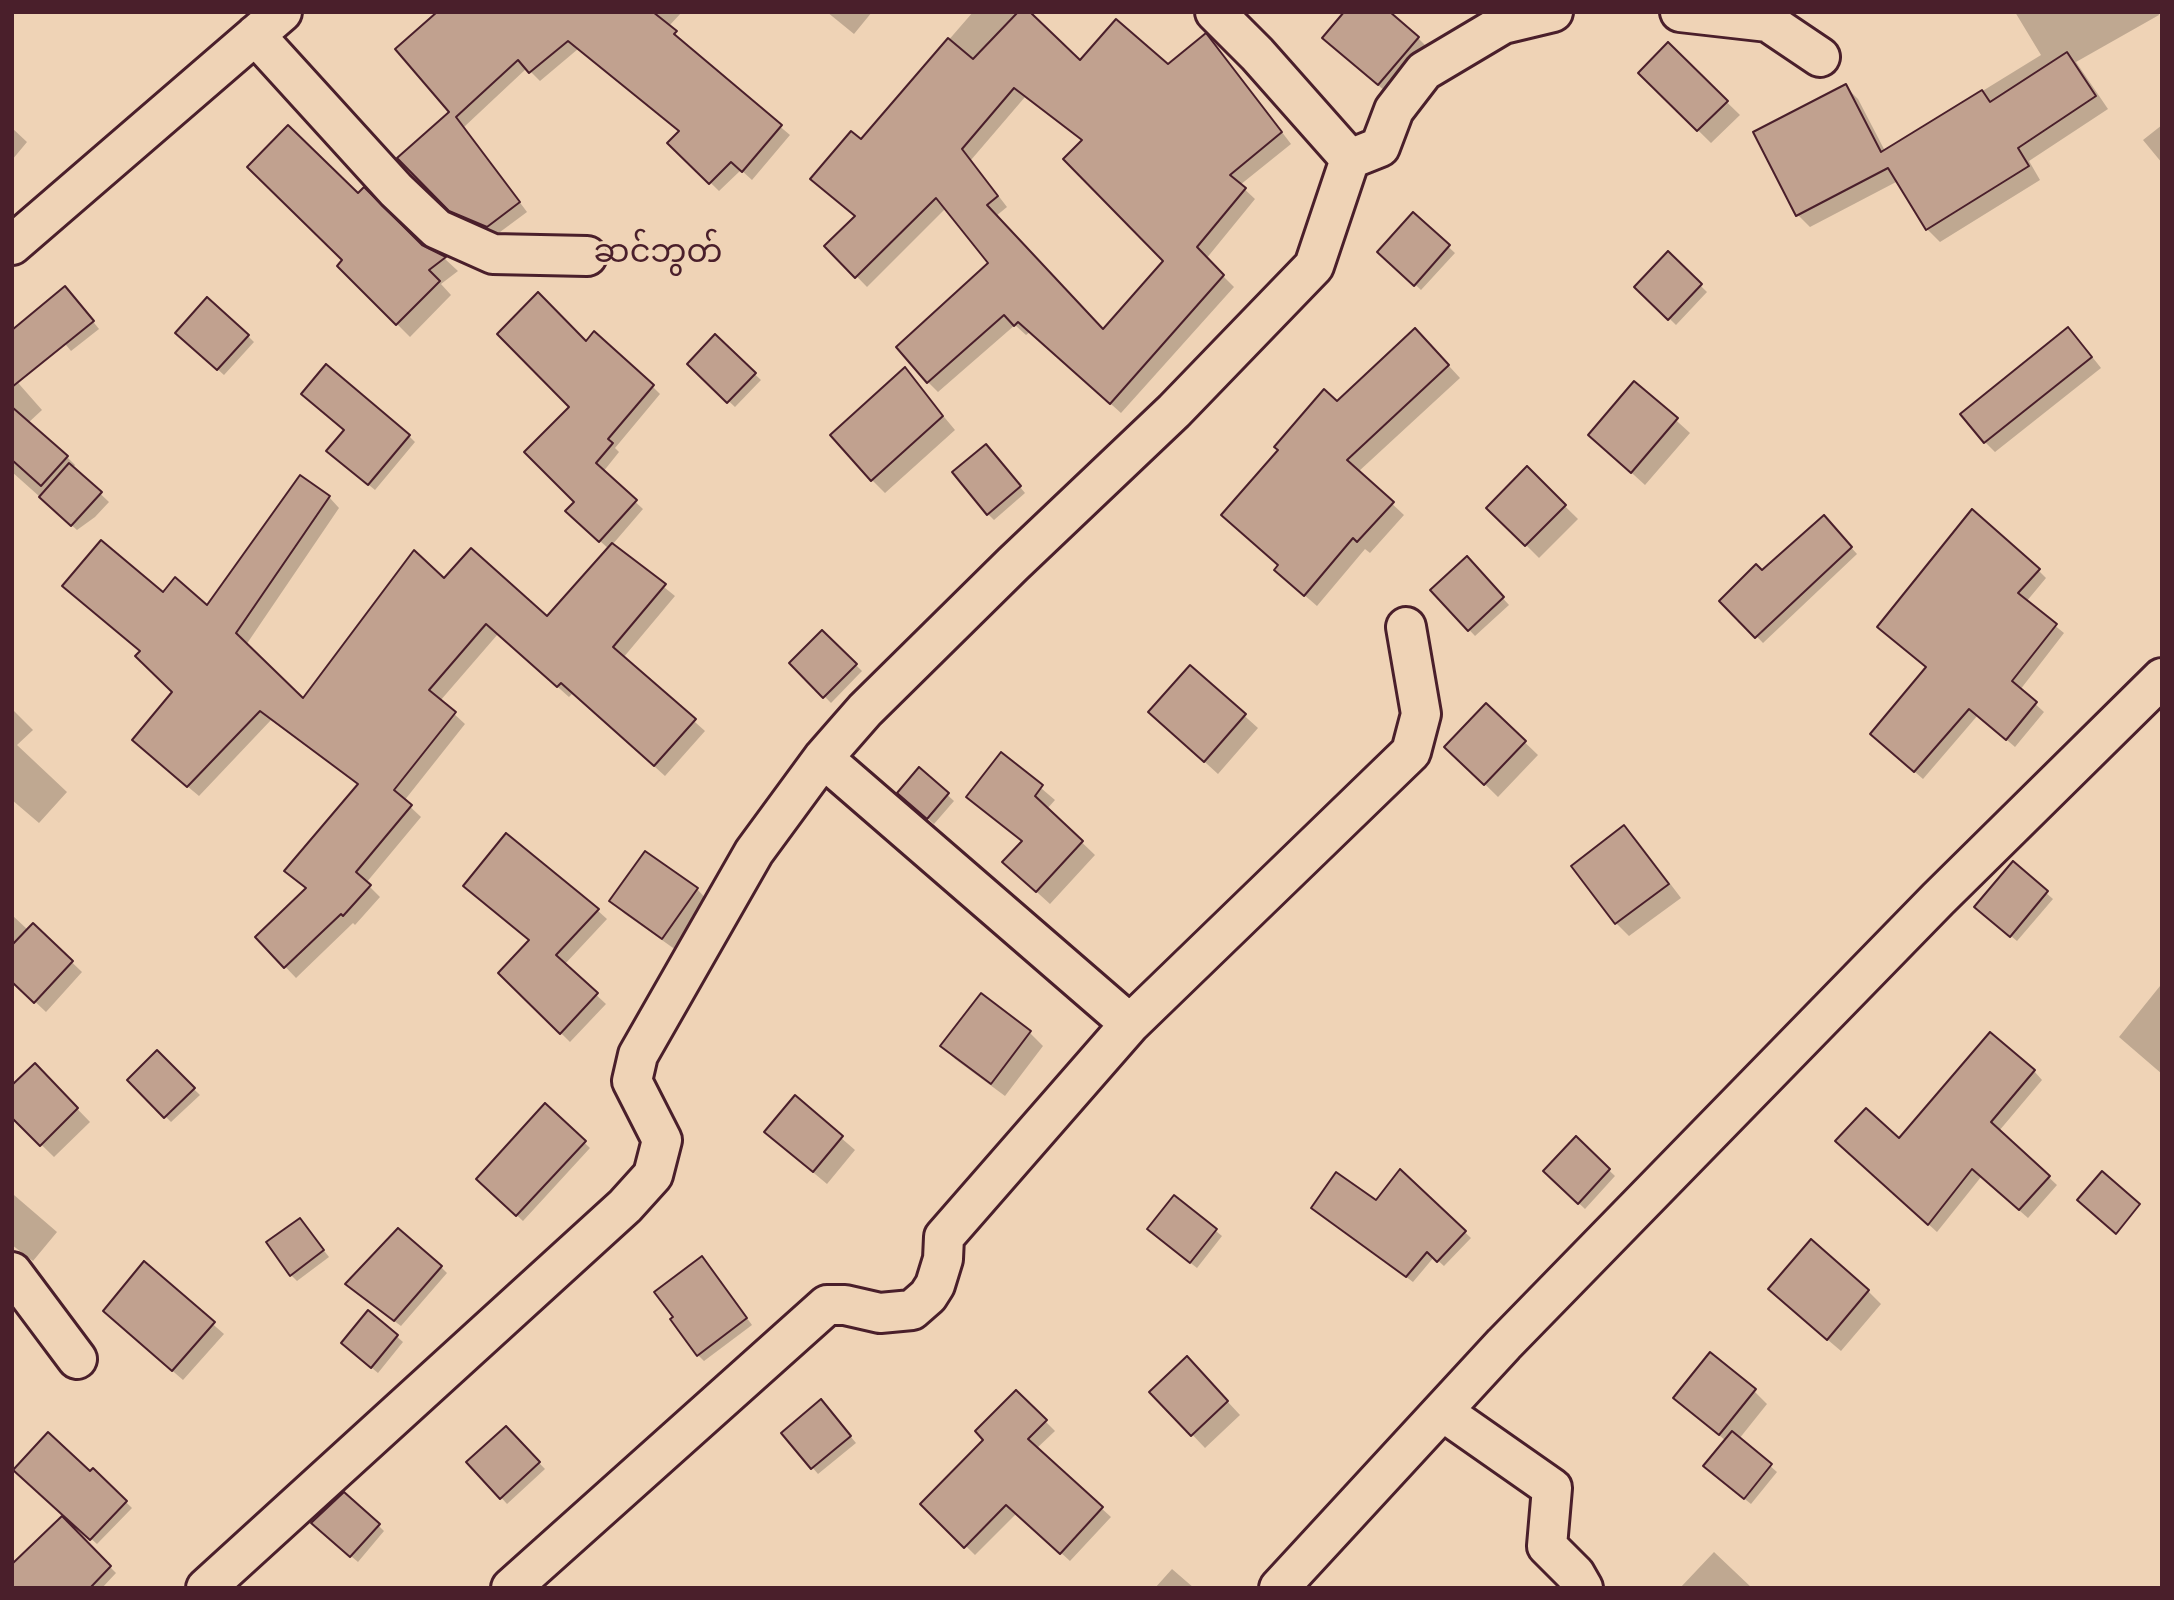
<!DOCTYPE html>
<html>
<head>
<meta charset="utf-8">
<style>
	body { margin:0 }
	#map { position:relative; width:2174px; height:1600px; overflow:hidden; background:#efd3b6; font-family:"Indie Flower",sans-serif }
	canvas { display:block }
	.frame { position:absolute; inset:0; border:14px solid #4a1f2b; pointer-events:none }
</style>
</head>
<body>
<div id="map">
<canvas width="2174" height="1600"></canvas>
<div class="frame"></div>
</div>
<script>
const ctx = document.querySelector('canvas').getContext('2d');
ctx.lineJoin = 'round';
function paint(path, color) {
  ctx.fillStyle = color;
  ctx.fill(path, 'evenodd');
}
function toPath(rows) {
  const path = new Path2D();
  for (const r of rows) {
    path.moveTo(r[0], r[1]);
    for (let i = 2; i < r.length; i += 2) path.lineTo(r[i], r[i + 1]);
  }
  return path;
}
function strokePath(path, color, width, dash) {
  ctx.strokeStyle = color;
  ctx.lineWidth = width;
  ctx.lineCap = dash ? 'butt' : 'round';
  ctx.setLineDash(dash || []);
  ctx.stroke(path);
}
function drawText(font, color, halo, rows, align = 'center') {
  ctx.font = font + ' "Indie Flower","Noto Sans Myanmar",sans-serif';
  ctx.lineWidth = 6;
  ctx.setLineDash([]);
  ctx.textBaseline = 'middle';
  ctx.strokeStyle = halo;
  ctx.fillStyle = color;
  for (const [text, x, y, turn = 0] of rows) {
    ctx.save();
    ctx.translate(x, y);
    ctx.rotate((+turn || 0) * Math.PI / 180);
    ctx.textAlign = isNaN(turn) ? turn : align;
    if (halo) ctx.strokeText(text, 0, 0);
    ctx.fillText(text, 0, 0);
    ctx.restore();
  }
}
paint(toPath([
	[530,12,682,12,668,27,684,42,682,44,790,135,752,180,741,170,719,191,670,143,680,132,578,49,540,81,527,68,464,127,527,212,496,235,460,219,399,158,452,112],
	[827,12,872,12,854,34],
	[973,12,1027,12,1080,62,1168,66,1216,46,1291,144,1240,185,1255,199,1206,259,1234,287,1121,413,1030,332,1026,335,1015,325,938,392,928,382,990,263,946,208,867,287,827,246,856,217,861,141],
	[1025,97,1083,141,1166,261,1104,331,996,216,1007,207,971,160],
	[2015,12,2158,12,2159,15,2076,62,2108,109,2029,161,2040,180,1940,242,1927,229,1898,181,1810,227,1798,215,1845,86,1858,99,1885,151,2041,55],
	[1418,38,1431,51,1392,97,1338,51],
	[1668,45,1740,115,1711,143,1640,73],
	[2162,125,2162,163,2143,140],
	[12,128,27,142,12,160],
	[358,195,421,246,445,259,458,271,441,284,451,295,410,337,339,266,345,261],
	[1413,214,1455,253,1421,290,1380,251],
	[1668,254,1707,292,1676,325,1637,287],
	[71,294,99,329,71,351,38,311],
	[248,336,254,342,224,375,184,339],
	[715,337,761,380,735,407,689,364],
	[2078,339,2101,368,1995,452,1985,442],
	[1427,342,1460,378,1358,472,1404,515,1370,553,1365,549,1317,606,1288,581,1337,403],
	[586,343,652,386,660,394,615,448,619,452,603,472,643,509,612,545,675,596,623,658,705,731,665,776,573,693,569,697,498,634,440,701,465,724,404,801,421,817,366,883,380,897,355,925,353,923,296,978,257,937,307,890,287,871,359,785,271,720,199,796,145,751,134,740,174,692,141,652,163,594,207,608,329,497,339,508,246,645,303,701,444,581,548,618,609,549,575,519,572,407],
	[905,370,955,430,885,493,872,480],
	[12,376,42,410,28,423,67,457,75,465,73,468,109,502,95,517,77,530,12,472],
	[1635,383,1690,433,1645,485,1590,435],
	[409,436,415,442,375,490,335,457],
	[992,453,1025,493,994,520,988,514],
	[1527,469,1578,519,1539,558,1489,508],
	[1830,524,1857,554,1763,643,1722,601],
	[1473,565,1509,605,1475,636,1432,590],
	[2038,570,2046,578,2026,602,2064,633,2020,690,2044,712,2015,747,1978,715,1923,779,1880,742],
	[822,632,862,671,831,703,792,663],
	[1190,667,1258,728,1218,774,1164,725],
	[1486,705,1538,755,1498,797,1446,746],
	[12,709,33,730,17,745,67,792,39,823,12,800],
	[1002,755,1055,800,1047,809,1095,855,1050,904,1018,875,1023,843,968,797],
	[919,769,954,801,934,824,906,799],
	[1624,827,1637,840,1681,898,1629,936,1616,923,1573,866],
	[2013,864,2053,899,2017,941,1983,913],
	[697,889,710,903,676,950,625,914,611,901],
	[597,910,607,919,564,965,606,1004,570,1042,500,973],
	[12,915,28,930,33,925,82,972,46,1012,12,980],
	[2160,986,2162,988,2162,1074,2119,1037],
	[981,996,1030,1033,1043,1046,1005,1096,955,1059,942,1046],
	[157,1053,200,1095,171,1122,129,1080],
	[35,1065,90,1122,54,1157,12,1116],
	[2034,1071,2042,1080,1999,1131,2057,1185,2028,1218,1981,1177,1937,1232,1846,1150,1899,1141],
	[795,1098,855,1150,827,1184,779,1144],
	[545,1105,590,1148,523,1221,478,1179],
	[1576,1139,1615,1176,1585,1209,1545,1171],
	[1400,1171,1471,1238,1444,1266,1434,1257,1413,1282,1313,1208,1376,1203],
	[14,1195,57,1232,33,1261,12,1245,12,1197],
	[1174,1197,1222,1236,1197,1268,1155,1235],
	[300,1220,329,1257,297,1281,291,1275],
	[144,1264,224,1334,183,1380,115,1321],
	[708,1265,752,1325,704,1361,698,1355],
	[441,1267,447,1273,401,1326,356,1293],
	[1868,1291,1881,1304,1841,1351,1783,1302],
	[369,1312,403,1342,378,1373,349,1349],
	[1200,1372,1240,1415,1205,1448,1152,1392],
	[1754,1391,1767,1404,1739,1439,1777,1472,1751,1504,1711,1472,1726,1441,1675,1398],
	[1016,1392,1055,1431,1036,1449,1111,1517,1070,1561,1017,1513,975,1555,923,1504,986,1440],
	[827,1408,856,1443,818,1474,783,1433],
	[506,1429,545,1469,507,1504,469,1462],
	[93,1470,132,1508,97,1544,22,1476,90,1473],
	[62,1519,116,1573,102,1588,12,1588],
	[378,1525,384,1531,358,1562,319,1529],
	[1714,1552,1752,1588,1680,1588],
	[1172,1569,1194,1588,1155,1588]
]), '#0003');
const building = toPath([
	[437,12,653,12,677,31,674,34,782,125,742,172,731,162,709,184,667,143,679,131,568,41,529,73,518,60,456,117,520,202,487,227,449,211,397,158,449,112,395,49,437,12],
	[1018,12,1030,12,1080,60,1116,19,1168,64,1206,33,1282,132,1230,175,1246,188,1197,247,1224,275,1110,404,1018,322,1014,326,1004,315,927,383,896,347,988,263,936,198,855,278,824,246,855,216,810,179,851,131,861,139,948,38,973,59,1018,12],
	[1014,88,1082,140,1063,159,1163,261,1103,329,987,205,998,196,962,149,1014,88],
	[1344,12,1390,12,1419,37,1378,85,1322,38,1344,12],
	[1668,42,1728,101,1697,131,1638,73,1668,42],
	[2067,52,2096,96,2018,148,2029,166,1926,230,1888,168,1796,216,1753,132,1846,84,1881,152,1982,90,1990,102,2067,52],
	[288,125,358,193,364,187,422,245,446,257,429,270,440,281,396,325,337,266,342,260,247,167,288,125],
	[1413,212,1450,245,1414,286,1377,252,1413,212],
	[1668,251,1702,284,1668,320,1634,287,1668,251],
	[65,286,94,321,12,387,12,330,65,286],
	[538,292,586,341,594,331,654,385,608,439,613,443,596,463,637,500,599,542,565,511,574,502,524,452,569,407,497,334,538,292],
	[207,297,249,335,217,370,175,333,207,297],
	[2068,327,2092,357,1984,443,1960,414,2068,327],
	[1415,328,1449,365,1347,460,1394,502,1357,542,1353,538,1304,596,1274,570,1278,565,1221,515,1278,450,1274,447,1324,389,1337,401,1415,328],
	[715,334,756,373,727,403,687,364,715,334],
	[326,364,410,435,368,485,326,451,344,430,301,394,326,364],
	[905,367,943,416,871,481,830,435,905,367],
	[1634,381,1678,418,1631,473,1588,435,1634,381],
	[12,407,68,456,41,486,12,460,12,407],
	[986,444,1021,486,987,515,952,472,986,444],
	[69,463,102,492,71,526,39,497,69,463],
	[1527,466,1566,505,1525,546,1486,508,1527,466],
	[300,475,330,496,236,633,303,698,414,550,444,578,471,548,547,616,612,543,666,584,613,647,696,719,654,766,561,683,557,687,486,624,429,690,456,712,394,790,412,805,356,872,371,885,343,916,341,914,284,968,255,937,306,888,284,871,358,784,260,711,187,787,132,740,172,692,135,656,140,651,62,586,101,540,163,592,175,577,207,605,300,475],
	[1972,509,2040,569,2018,593,2057,624,2012,681,2037,702,2006,740,1969,709,1914,772,1870,734,1926,667,1877,627,1972,509],
	[1824,515,1852,547,1755,638,1719,601,1756,564,1762,570,1824,515],
	[1467,556,1504,597,1468,631,1430,590,1467,556],
	[822,630,857,664,823,698,789,663,822,630],
	[1190,665,1246,714,1204,762,1148,712,1190,665],
	[1486,703,1526,741,1484,785,1444,747,1486,703],
	[1001,752,1043,785,1035,796,1083,841,1036,892,1002,862,1022,841,966,797,1001,752],
	[919,767,949,793,927,819,897,793,919,767],
	[1624,825,1669,884,1615,924,1571,866,1624,825],
	[506,833,599,909,556,955,598,993,560,1034,498,973,529,940,463,886,506,833],
	[645,851,698,888,662,939,609,901,645,851],
	[2013,861,2048,891,2010,937,1974,907,2013,861],
	[33,923,73,961,34,1003,12,982,12,945,33,923],
	[981,993,1031,1031,991,1084,940,1046,981,993],
	[1990,1032,2035,1070,1991,1122,2050,1176,2019,1210,1972,1169,1928,1225,1835,1141,1866,1108,1899,1138,1990,1032],
	[157,1050,195,1088,164,1118,127,1080,157,1050],
	[35,1063,78,1108,40,1146,12,1118,12,1085,35,1063],
	[795,1095,843,1136,813,1172,764,1132,795,1095],
	[545,1103,586,1141,516,1216,476,1179,545,1103],
	[1576,1136,1610,1169,1578,1204,1543,1171,1576,1136],
	[1400,1169,1466,1231,1437,1262,1427,1252,1406,1277,1311,1208,1336,1172,1376,1200,1400,1169],
	[2102,1171,2140,1204,2116,1234,2077,1200,2102,1171],
	[1174,1195,1217,1229,1190,1263,1147,1229,1174,1195],
	[300,1218,324,1250,290,1276,266,1242,300,1218],
	[398,1228,442,1266,394,1321,345,1284,398,1228],
	[1811,1239,1869,1290,1827,1340,1768,1289,1811,1239],
	[702,1256,747,1318,697,1356,670,1319,673,1317,654,1292,702,1256],
	[144,1261,215,1322,172,1371,103,1311,144,1261],
	[368,1310,398,1335,371,1368,341,1343,368,1310],
	[1710,1352,1756,1389,1719,1435,1673,1398,1710,1352],
	[1187,1356,1228,1401,1191,1436,1149,1392,1187,1356],
	[1016,1390,1047,1420,1028,1439,1103,1507,1060,1554,1006,1505,964,1548,920,1504,983,1440,975,1431,1016,1390],
	[821,1399,851,1436,811,1469,781,1433,821,1399],
	[506,1426,540,1462,500,1499,466,1462,506,1426],
	[1732,1431,1772,1464,1744,1499,1703,1466,1732,1431],
	[48,1432,90,1471,93,1468,127,1501,90,1540,13,1470,48,1432],
	[344,1492,380,1524,350,1557,311,1523,344,1492],
	[62,1516,111,1566,90,1588,12,1588,12,1564,62,1516]
]);
paint(building, '#c1a18f');
strokePath(building, '#4a1f2b', 2);
const minor = toPath([
	[1215,12,1257,54,1350,159],
	[1680,12,1768,22,1820,57],
	[255,35,396,190,437,229,493,254,587,256],
	[12,245,282,12],
	[823,758,1130,1024],
	[12,1272,77,1359],
	[1442,1411,1552,1488,1547,1546,1575,1574,1583,1588],
	[206,1588,625,1206,653,1175,662,1140,632,1081,638,1055,754,852,823,758,865,710,1013,564,1174,411,1314,266,1350,159,1380,147,1394,110,1424,71,1503,24,1553,12],
	[511,1588,827,1305,845,1305,880,1313,912,1310,928,1296,935,1285,943,1259,944,1237,1130,1024,1411,752,1421,714,1406,627],
	[1279,1588,1504,1344,1938,899,2162,678]
]);
strokePath(minor, '#4a1f2b', 44);
strokePath(minor, '#efd3b6', 38);
drawText('32px', '#4a1f2b', '#efd3b6', [
	["ဆင်ဘွတ်",658,257]
]);
</script>
</body>
</html>
